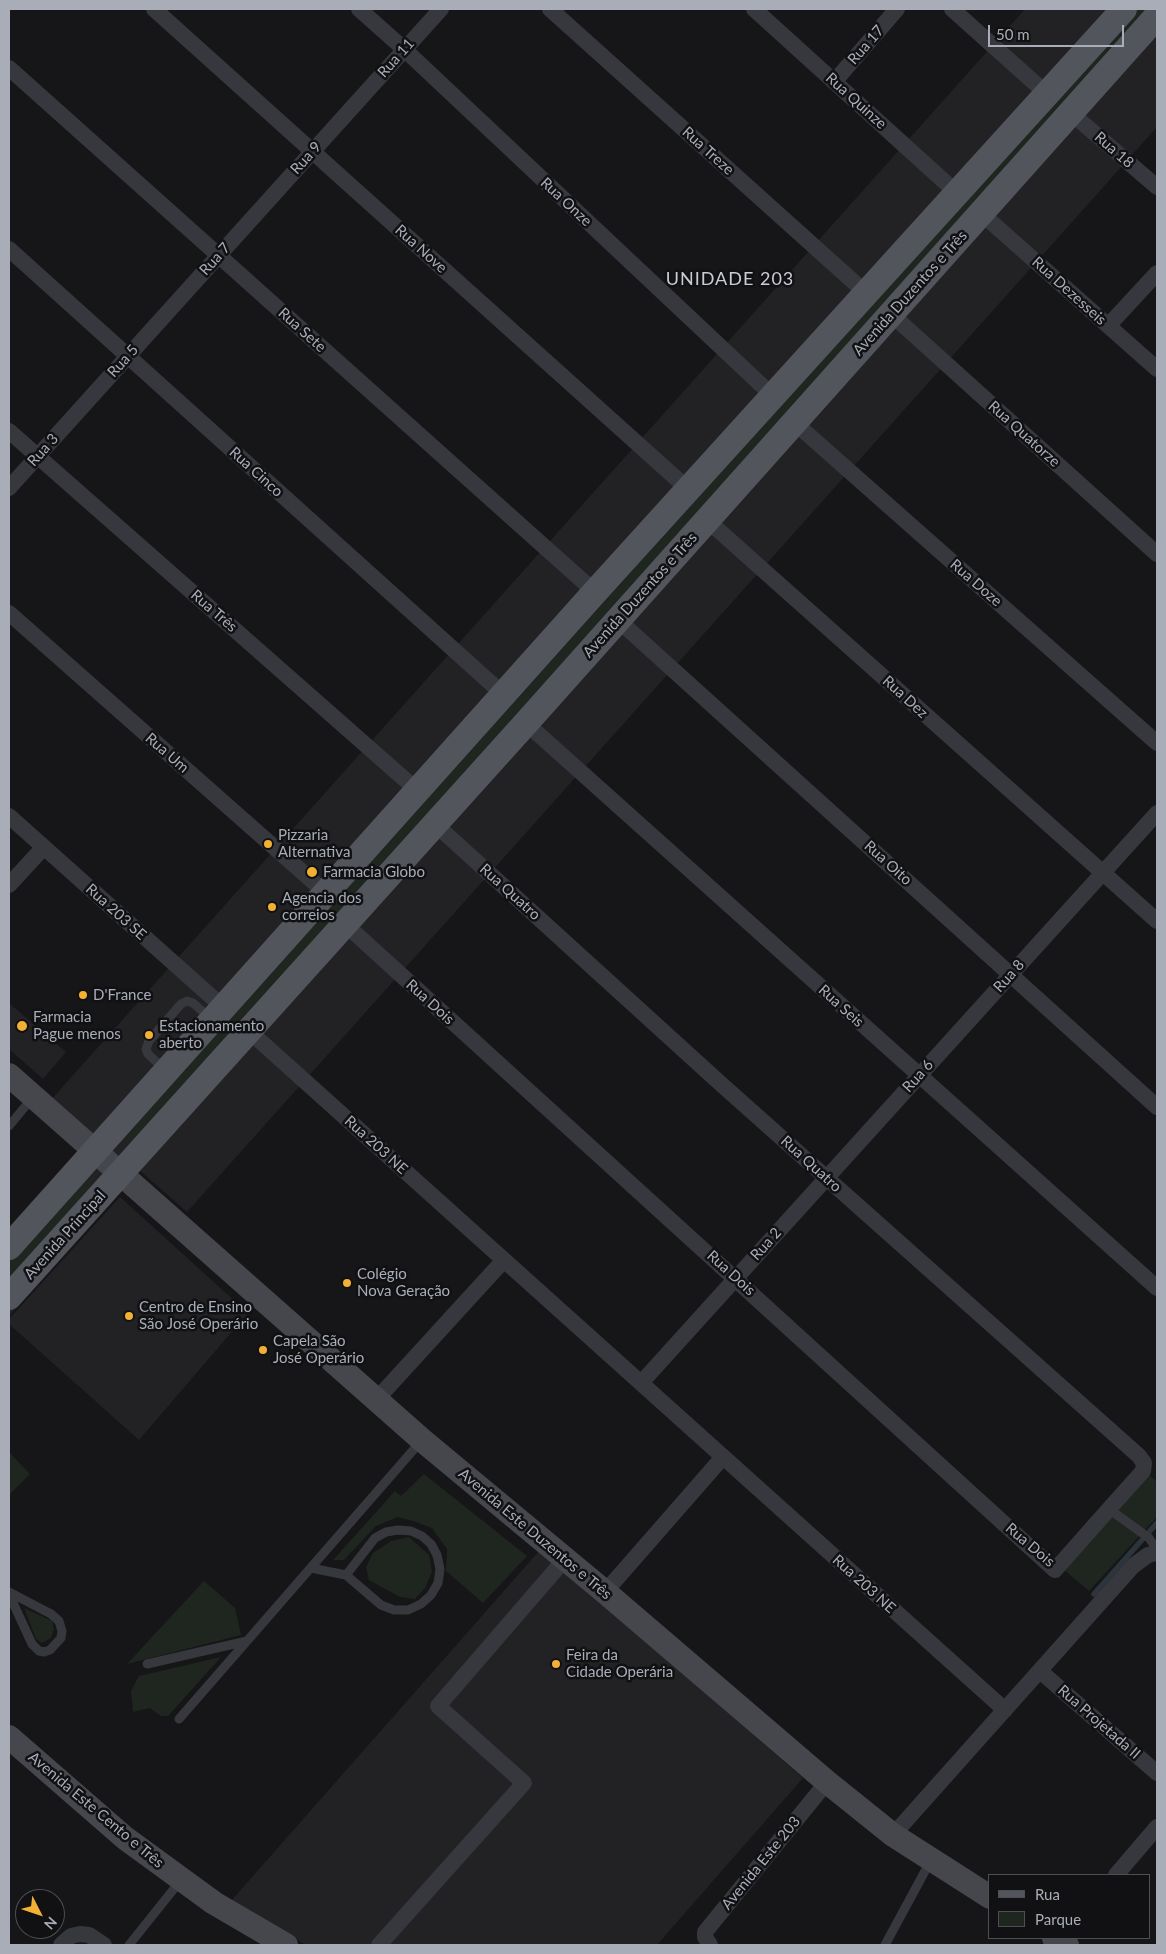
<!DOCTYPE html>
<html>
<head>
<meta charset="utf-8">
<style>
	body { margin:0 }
	#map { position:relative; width:1166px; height:1954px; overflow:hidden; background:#161618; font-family:Lato,sans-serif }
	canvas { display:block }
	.frame { position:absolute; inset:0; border:10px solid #a8adb8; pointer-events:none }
	.legend { position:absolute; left:988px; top:1874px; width:162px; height:65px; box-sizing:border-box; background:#111113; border:1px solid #4d4f55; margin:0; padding:6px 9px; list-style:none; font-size:15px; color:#a8adb8 }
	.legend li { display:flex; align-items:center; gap:10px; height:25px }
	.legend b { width:25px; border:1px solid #4d4f55 }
	.north { position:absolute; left:15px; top:1889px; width:50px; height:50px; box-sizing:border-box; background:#111113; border:1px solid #4d4f55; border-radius:50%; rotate:131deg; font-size:14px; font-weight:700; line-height:20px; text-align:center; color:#a8adb8 }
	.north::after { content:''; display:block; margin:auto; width:18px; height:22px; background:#f2b134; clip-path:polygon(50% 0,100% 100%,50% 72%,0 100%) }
	.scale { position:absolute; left:988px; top:25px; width:136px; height:22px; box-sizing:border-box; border:2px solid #a8adb8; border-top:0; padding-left:6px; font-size:15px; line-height:18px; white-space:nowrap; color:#a8adb8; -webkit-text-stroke:4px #111113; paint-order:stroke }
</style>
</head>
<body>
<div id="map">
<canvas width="1166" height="1954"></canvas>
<div class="frame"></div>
<ul class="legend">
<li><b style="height:6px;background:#53555c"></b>Rua</li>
<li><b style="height:14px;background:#1e261f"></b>Parque</li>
</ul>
<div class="north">N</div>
<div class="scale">50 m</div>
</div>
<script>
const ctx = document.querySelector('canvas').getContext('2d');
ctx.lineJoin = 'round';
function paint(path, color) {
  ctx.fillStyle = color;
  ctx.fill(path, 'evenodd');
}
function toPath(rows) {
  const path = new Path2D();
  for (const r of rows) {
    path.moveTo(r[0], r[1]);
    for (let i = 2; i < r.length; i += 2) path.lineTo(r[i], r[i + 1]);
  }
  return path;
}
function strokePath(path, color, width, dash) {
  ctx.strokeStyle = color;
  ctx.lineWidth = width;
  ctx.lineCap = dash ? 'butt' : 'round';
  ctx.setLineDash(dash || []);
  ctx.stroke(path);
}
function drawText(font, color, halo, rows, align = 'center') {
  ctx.font = font + ' Lato,sans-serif';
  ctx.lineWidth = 5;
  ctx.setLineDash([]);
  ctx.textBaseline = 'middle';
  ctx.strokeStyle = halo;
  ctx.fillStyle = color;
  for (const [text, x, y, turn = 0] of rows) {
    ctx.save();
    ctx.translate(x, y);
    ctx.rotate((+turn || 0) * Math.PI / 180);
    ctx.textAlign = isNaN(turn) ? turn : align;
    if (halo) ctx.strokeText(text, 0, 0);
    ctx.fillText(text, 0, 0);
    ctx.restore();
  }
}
paint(toPath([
	[1025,9,1157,9,1157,127,187,1212,138,1169,9,1316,9,1235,85,1152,41,1111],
	[9,1003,66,1052,43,1079,9,1049],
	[120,1197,248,1313,139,1440,9,1324,9,1319],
	[540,1550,803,1778,657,1945,306,1945,231,1901]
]), '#222225');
paint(toPath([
	[1138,9,1154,9,134,1143,125,1135],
	[85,1177,95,1186,9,1281,9,1261],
	[9,1452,30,1474,9,1495],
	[424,1474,527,1556,483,1603,446,1571,447,1549,432,1528,413,1521,398,1517,376,1526,344,1560,333,1560,395,1491,401,1496],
	[1148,1474,1157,1482,1157,1517,1089,1591,1063,1569],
	[409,1537,429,1555,432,1572,425,1588,415,1599,400,1597,369,1580,366,1567,373,1553,391,1541],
	[204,1581,235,1608,241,1635,127,1664],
	[24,1608,52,1621,54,1629,51,1638,42,1643,36,1639],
	[221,1657,168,1716,161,1716,150,1708,133,1712,131,1691,139,1676]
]), '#1e261f');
strokePath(toPath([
	[1094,1594,1157,1523]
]), '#2c353c', 5.5);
strokePath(toPath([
	[165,1070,148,1054,146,1049,149,1041,181,1004,187,1001,193,1003,210,1018],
	[9,1126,33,1097],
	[1109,1509,1149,1538,1157,1550],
	[398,1530,411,1531,422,1536,431,1544,437,1555,440,1569,438,1583,431,1595,421,1604,408,1610,394,1610,381,1605,346,1575,375,1538,386,1532,398,1530],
	[311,1568,346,1575],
	[9,1592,51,1614,59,1621,62,1631,61,1638,50,1650,44,1652,39,1651,32,1644,9,1594],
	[247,1641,422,1440],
	[147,1664,247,1641,179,1719],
	[129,1945,181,1880],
	[885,1945,931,1860]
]), '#37383d', 9);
strokePath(toPath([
	[154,9,688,489],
	[359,9,404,49,773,396],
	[550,9,866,293],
	[754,9,957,193],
	[952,9,1047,94],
	[9,68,595,592],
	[834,82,897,9],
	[1071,113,1157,187],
	[981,213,1157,369],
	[9,249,504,695],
	[891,314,1157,554],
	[1108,326,1157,273],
	[795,423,1157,743],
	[9,431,418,791],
	[9,488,441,9],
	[707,520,1157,921],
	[9,613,326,893],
	[618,620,1157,1107],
	[526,723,1157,1288],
	[9,816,224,1008],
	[9,885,44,847],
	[345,924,1055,1570,1109,1509,1143,1471,1144,1463,1139,1456,721,1084,435,824],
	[249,1031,1005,1710],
	[641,1383,1157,813],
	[376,1400,504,1260],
	[605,1592,723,1457],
	[1040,1671,1157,1773],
	[893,1835,1133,1566,1148,1555,1157,1553],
	[1116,1875,1157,1827],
	[61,1945,71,1936,80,1934,89,1935,104,1945],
	[379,1945,524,1783,438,1706,565,1559],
	[710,1945,705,1937,705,1932,827,1782]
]), '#37383d', 16);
strokePath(toPath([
	[9,1075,422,1440,605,1592,827,1782,893,1835,990,1897],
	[9,1737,125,1838,214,1903,286,1945],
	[1054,1938,1067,1945]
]), '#45474d', 24);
strokePath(toPath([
	[9,1247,595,592,1124,9],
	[9,1297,526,723,1157,16]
]), '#53555c', 26);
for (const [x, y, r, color] of [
	[268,844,5,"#f2b134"],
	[312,872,6,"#f2b134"],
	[272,907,5,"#f2b134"],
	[83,995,5,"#f2b134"],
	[22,1026,6,"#f2b134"],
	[149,1035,5,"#f2b134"],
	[347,1283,5,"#f2b134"],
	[129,1316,5,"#f2b134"],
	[263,1350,5,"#f2b134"],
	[556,1664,5,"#f2b134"]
]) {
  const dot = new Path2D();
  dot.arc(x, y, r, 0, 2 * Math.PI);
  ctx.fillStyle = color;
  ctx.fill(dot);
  strokePath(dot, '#111113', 2);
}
drawText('15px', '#a8adb8', '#111113', [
	["Rua 17",866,45,-49],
	["Rua 11",396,58,-48],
	["Rua Quinze",856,101,42],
	["Rua 18",1114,150,41],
	["Rua Treze",708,151,42],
	["Rua 9",306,158,-48],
	["Rua Onze",566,202,43],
	["Rua Nove",421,249,42],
	["Rua 7",215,259,-48],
	["Rua Dezesseis",1069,291,42],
	["Avenida Duzentos e Três",910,293,-48],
	["Rua Sete",302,330,42],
	["Rua 5",123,361,-48],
	["Rua Quatorze",1024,434,42],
	["Rua 3",43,450,-48],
	["Rua Cinco",256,472,42],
	["Rua Doze",976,583,41],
	["Avenida Duzentos e Três",640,595,-48],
	["Rua Três",214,611,41],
	["Rua Dez",905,697,42],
	["Rua Um",167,753,41],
	["Rua Oito",888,863,42],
	["Rua Quatro",510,892,42],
	["Rua 203 SE",116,912,42],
	["Rua 8",1009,976,-48],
	["Rua Dois",430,1002,42],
	["Rua Seis",841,1006,42],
	["Rua 6",918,1076,-48],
	["Rua 203 NE",376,1145,42],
	["Rua Quatro",811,1164,42],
	["Avenida Principal",65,1235,-48],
	["Rua 2",766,1244,-48],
	["Rua Dois",731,1273,42],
	["Avenida Este Duzentos e Três",535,1534,40],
	["Rua Dois",1030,1545,40],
	["Rua 203 NE",864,1584,42],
	["Rua Projetada II",1099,1722,41],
	["Avenida Este Cento e Três",96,1810,40],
	["Avenida Este 203",761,1863,-51]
]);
drawText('15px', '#a8adb8', '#111113', [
	["Pizzaria",278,835],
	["Alternativa",278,852],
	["Farmacia Globo",323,872],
	["Agencia dos",282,898],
	["correios",282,915],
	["D'France",93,995],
	["Farmacia",33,1017],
	["Pague menos",33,1034],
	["Estacionamento",159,1026],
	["aberto",159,1043],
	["Colégio",357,1274],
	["Nova Geração",357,1291],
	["Centro de Ensino",139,1307],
	["São José Operário",139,1324],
	["Capela São",273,1341],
	["José Operário",273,1358],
	["Feira da",566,1655],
	["Cidade Operária",566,1672]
], 'left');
ctx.letterSpacing = '1px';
drawText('18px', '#c9ccd4', '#111113', [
	["UNIDADE 203",730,279]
]);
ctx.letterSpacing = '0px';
</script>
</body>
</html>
